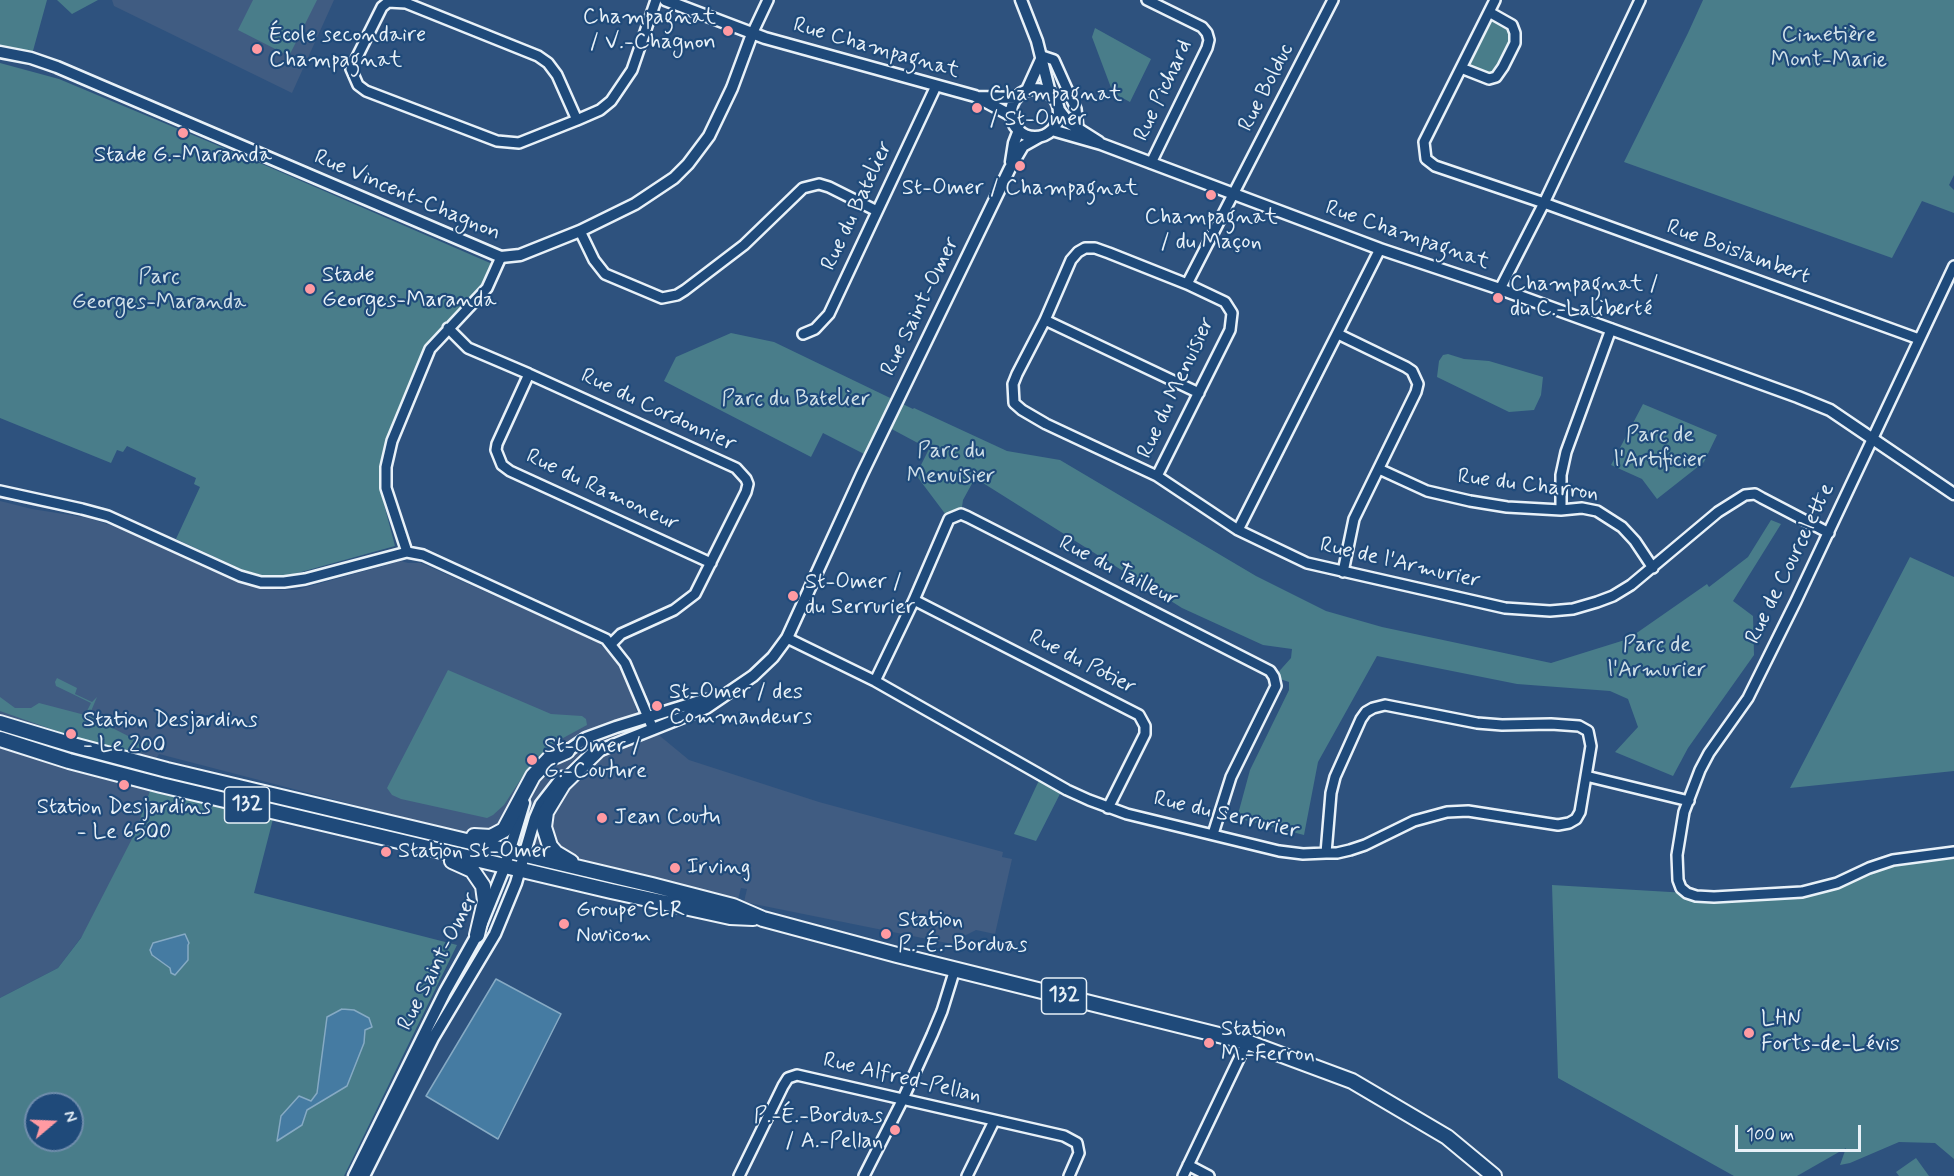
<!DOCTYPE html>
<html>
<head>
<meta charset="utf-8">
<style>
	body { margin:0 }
	#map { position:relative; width:1954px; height:1176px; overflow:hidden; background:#2e527e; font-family:Mynerve,sans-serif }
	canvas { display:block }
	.north { position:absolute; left:24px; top:1092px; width:60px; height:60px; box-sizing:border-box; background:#1f4a7a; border:2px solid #6f8dac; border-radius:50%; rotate:71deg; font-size:16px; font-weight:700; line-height:24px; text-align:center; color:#e8f1f8 }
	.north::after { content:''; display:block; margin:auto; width:21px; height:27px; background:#ff9aa2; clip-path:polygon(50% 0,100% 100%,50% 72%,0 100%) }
	.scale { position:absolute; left:1735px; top:1125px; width:126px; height:27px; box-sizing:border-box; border:3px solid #e8f1f8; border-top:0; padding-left:8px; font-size:18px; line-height:21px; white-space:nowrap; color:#e8f1f8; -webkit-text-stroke:4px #1f4a7a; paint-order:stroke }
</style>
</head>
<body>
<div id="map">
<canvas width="1954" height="1176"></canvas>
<div class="north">N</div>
<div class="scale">100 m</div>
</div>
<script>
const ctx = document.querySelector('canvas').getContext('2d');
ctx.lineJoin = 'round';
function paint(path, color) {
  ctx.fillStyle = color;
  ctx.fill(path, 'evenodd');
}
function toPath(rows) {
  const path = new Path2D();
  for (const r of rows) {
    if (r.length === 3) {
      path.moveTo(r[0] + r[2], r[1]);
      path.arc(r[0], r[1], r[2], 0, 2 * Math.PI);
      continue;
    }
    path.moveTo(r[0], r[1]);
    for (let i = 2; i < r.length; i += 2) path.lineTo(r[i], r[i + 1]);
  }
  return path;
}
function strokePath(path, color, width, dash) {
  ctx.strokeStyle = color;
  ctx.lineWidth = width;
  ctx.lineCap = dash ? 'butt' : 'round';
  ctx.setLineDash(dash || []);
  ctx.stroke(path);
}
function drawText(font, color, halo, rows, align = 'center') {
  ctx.font = font + ' Mynerve,sans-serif';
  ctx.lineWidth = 4.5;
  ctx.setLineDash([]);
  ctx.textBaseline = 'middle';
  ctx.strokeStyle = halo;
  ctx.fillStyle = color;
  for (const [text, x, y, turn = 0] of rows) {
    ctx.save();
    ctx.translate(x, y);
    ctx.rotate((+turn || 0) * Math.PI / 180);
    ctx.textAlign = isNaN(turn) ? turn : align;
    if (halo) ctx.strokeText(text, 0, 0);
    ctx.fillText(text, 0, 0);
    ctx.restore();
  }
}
paint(toPath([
	[112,0,334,0,292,93,114,6],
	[0,501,32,509,89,518,124,530,248,585,279,590,296,590,401,561,408,563,421,563,596,641,610,653,626,676,637,713,660,736,689,760,819,802,1003,852,1002,857,1012,859,995,934,976,930,964,936,957,945,744,902,747,889,741,888,737,903,548,858,491,837,482,838,159,754,152,766,147,782,151,788,126,859,86,931,58,968,0,998]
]), '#405c82');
paint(toPath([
	[0,0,47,0,31,58,0,52],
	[57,0,98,0,72,14],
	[253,0,317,0,289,56,238,30],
	[1703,0,1954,0,1954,175,1949,185,1954,190,1954,213,1922,201,1892,258,1624,162,1688,33],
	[1489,12,1515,33,1496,77,1461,68],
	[1095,28,1151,59,1130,102,1113,93,1092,37],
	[0,63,59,79,262,164,497,266,427,347,384,448,381,493,395,546,283,577,265,576,243,570,176,539,200,487,194,484,196,478,127,446,123,452,117,450,111,463,0,418],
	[731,333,774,342,913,409,914,408,1007,451,1060,460,1256,576,1326,611,1382,627,1551,663,1628,639,1707,584,1709,587,1748,557,1771,520,1781,524,1733,601,1753,616,1754,655,1688,748,1673,776,1615,752,1638,727,1628,699,1610,691,1517,684,1377,656,1318,762,1304,835,1237,818,1250,770,1289,690,1289,682,1274,677,1291,658,1292,649,1263,645,1182,608,975,478,963,500,961,514,949,519,916,475,929,449,886,426,870,457,823,433,811,457,664,381,676,357],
	[1448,354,1464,359,1489,361,1543,377,1541,395,1534,410,1509,412,1437,377,1439,361,1443,355],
	[1643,404,1717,435,1704,462,1657,499,1642,479,1611,465],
	[1910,557,1954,577,1954,771,1790,788],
	[448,670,551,714,582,716,586,719,587,725,554,743,532,762,504,805,493,815,487,818,401,799,392,795,387,788],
	[57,678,77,688,75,694,92,702,97,697,89,716,132,738,147,741,150,746,147,749,137,754,76,738,74,732,69,731,68,735,0,711,0,697,15,708,31,708,39,703,85,715,91,703,56,686,55,682],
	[1041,776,1063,788,1036,841,1014,834],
	[151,788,273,819,254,893,457,945,344,1176,0,1176,0,998,58,968,81,938,135,833],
	[36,1104,72,1104,72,1140,36,1140],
	[1954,849,1954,1159,1935,1143,1899,1142,1850,1163,1840,1165,1846,1148,1797,1176,1734,1176,1558,1078,1552,885,1687,893,1802,892,1869,868],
	[1916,1158,1929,1176,1899,1176,1896,1172]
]), '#497d8a');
const water = toPath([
	[185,934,189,943,188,945,188,960,175,975,171,973,170,968,152,955,150,950,153,943,185,934],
	[496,979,561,1014,498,1139,426,1096,496,979],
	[342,1009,354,1010,369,1018,372,1027,365,1030,364,1043,347,1086,307,1110,302,1125,277,1141,281,1116,299,1096,311,1101,317,1093,327,1017,342,1009]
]);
paint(water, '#457ba2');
strokePath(water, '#86aac4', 1.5);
const minor = toPath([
	[1147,0,1202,27,1207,33,1209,40,1207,48,1151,163],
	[1495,0,1424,142,1426,159,1435,166,1544,203,1919,339],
	[752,34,768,0],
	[1042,56,1054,60,1076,109,1078,128],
	[1461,68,1489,79,1496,77,1503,67,1515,43,1515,33,1512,25,1489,12],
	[577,120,557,75,548,63,538,56,406,3,388,2,382,7,351,69,358,85,366,91,497,141,519,143,577,120,600,110,611,101,632,70,656,0],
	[580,231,594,260,605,274,662,298,677,295,685,290,744,245,803,188,819,184,829,187,877,211],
	[1954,266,1796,601,1748,698,1709,753,1700,770,1684,812,1677,855,1678,880,1681,888,1687,893,1696,896,1714,897,1802,892,1837,883,1869,868,1893,860,1954,852],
	[1187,284,1333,0],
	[1500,289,1544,203,1640,0],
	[1045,320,1199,393],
	[448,328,468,348,529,374,736,468,746,479,748,484,746,492,695,594,674,610,621,634,611,644],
	[803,334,815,329,829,314,936,86],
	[1338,334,1406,367,1412,371,1418,384,1416,392,1354,519,1343,572],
	[529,374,497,444,496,450,502,465,510,471,711,563],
	[1379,469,1427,491,1470,501,1507,507,1561,510,1582,508,1597,511,1622,527,1635,541,1653,568],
	[1157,476,1230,330,1232,313,1225,302,1187,284,1109,253,1095,248,1085,248,1078,252,1071,260,1045,320,1017,374,1013,384,1014,403,1022,410,1046,424,1157,476,1238,530,1307,563,1505,608,1550,611,1573,609,1597,602,1613,596,1631,585,1718,512,1745,495,1755,494,1762,498,1829,533],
	[0,491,82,509,108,516,240,576,261,582,284,582,305,579,407,552,423,555,606,639,625,663,653,729],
	[1561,510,1561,475,1566,452,1611,329],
	[1238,530,1380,249],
	[407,552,386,488,386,467,392,441,430,349,487,288,501,257],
	[914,600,1139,715,1145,726,1145,734,1108,808],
	[787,638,875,681,1067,790,1089,800,1127,814,1279,851,1303,854,1326,853,1337,853,1350,850,1365,845,1414,821,1447,812,1468,811,1558,825,1569,823,1576,819,1580,812,1591,746,1588,731,1579,726,1551,724,1502,725,1477,723,1385,705,1373,708,1366,712,1361,719,1335,777,1331,793,1326,853],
	[875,681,914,600,949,519,961,514,968,517,1270,671,1274,677,1276,686,1231,777,1213,834],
	[1586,776,1689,801],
	[1188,1165,1209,1176],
	[739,1176,783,1086,788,1078,797,1075,1064,1136,1077,1143,1079,1153,1069,1176],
	[864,1176,902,1101,932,1035,942,1011,955,969],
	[967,1176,994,1121],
	[1183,1176,1247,1042]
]);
const tertiary = toPath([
	[665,0,765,38,975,96,1012,116],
	[1021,0,1037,41,1050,93],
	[0,52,31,58,57,67,501,257,520,255,580,231,635,204,674,178,688,164,709,136,732,88,752,34],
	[1035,113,24],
	[1027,90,1042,57],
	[977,97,1016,98],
	[1059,110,1069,123,1099,142],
	[1052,130,1101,144,1380,249,1500,289,1798,397,1830,410,1954,494],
	[1011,162,1014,143,1019,130],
	[593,753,706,708,753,676,773,657,787,638,862,474,1010,168,1023,146,1039,137],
	[563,754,586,738,616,727,703,700,716,700],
	[354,1176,445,992,477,935,505,866,524,803],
	[364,1176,433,1038,495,934,516,883,535,818,541,804,562,777]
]);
const primary = toPath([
	[0,723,73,745,167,770,652,885,733,906,763,919,897,955,1247,1042,1352,1081,1447,1137,1494,1176],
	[0,739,69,761,161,785,611,891,730,917,753,918],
	[474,836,491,837,504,830,533,776,549,759,567,751],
	[452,861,472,870,483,886,485,901,477,935],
	[571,862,556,853,550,846,544,827,546,812,563,784,598,750]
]);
strokePath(minor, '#e8f1f8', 14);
strokePath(tertiary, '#e8f1f8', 15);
strokePath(primary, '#e8f1f8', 18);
strokePath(minor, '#1f4a7a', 9);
strokePath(tertiary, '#1f4a7a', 10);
strokePath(primary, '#1f4a7a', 14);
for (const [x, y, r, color] of [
	[728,31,6,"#ff9aa2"],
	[257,49,6,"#ff9aa2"],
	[977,108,6,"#ff9aa2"],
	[183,133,6,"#ff9aa2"],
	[1020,166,6,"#ff9aa2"],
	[1211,195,6,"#ff9aa2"],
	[310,289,6,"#ff9aa2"],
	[1498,298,6,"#ff9aa2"],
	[793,596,6,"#ff9aa2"],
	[657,706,6,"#ff9aa2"],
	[71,734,6,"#ff9aa2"],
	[532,760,6,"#ff9aa2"],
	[124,785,6,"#ff9aa2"],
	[602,818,6,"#ff9aa2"],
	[386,852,6,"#ff9aa2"],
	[675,868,6,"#ff9aa2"],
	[564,924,6,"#ff9aa2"],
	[886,934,6,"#ff9aa2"],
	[1749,1033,6,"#ff9aa2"],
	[1209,1043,6,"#ff9aa2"],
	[895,1130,6,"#ff9aa2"]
]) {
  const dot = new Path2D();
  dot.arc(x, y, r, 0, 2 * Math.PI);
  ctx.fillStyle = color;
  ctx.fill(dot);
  strokePath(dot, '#1f4a7a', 2);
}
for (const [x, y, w] of [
	[247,805,45],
	[1064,996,45]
]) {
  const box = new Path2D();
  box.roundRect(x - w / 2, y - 18, w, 36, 4.5);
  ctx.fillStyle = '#1f4a7a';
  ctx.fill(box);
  strokePath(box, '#e8f1f8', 1.5);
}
drawText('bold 21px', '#e8f1f8', null, [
	["132",247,805],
	["132",1064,996]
]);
drawText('22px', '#e8f1f8', '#1f4a7a', [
	["Champagnat",716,18,"right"],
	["/ V.-Chagnon",716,43,"right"],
	["École secondaire",269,36],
	["Champagnat",269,61],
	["Champagnat",989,95],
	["/ St-Omer",989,120],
	["Stade G.-Maranda",183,156,"center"],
	["St-Omer / Champagnat",1020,189,"center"],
	["Champagnat",1211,218,"center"],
	["/ du Maçon",1211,243,"center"],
	["Stade",322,276],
	["Georges-Maranda",322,301],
	["Champagnat /",1510,285],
	["du C.-Laliberté",1510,310],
	["St-Omer /",805,583],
	["du Serrurier",805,608],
	["St-Omer / des",669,693],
	["Commandeurs",669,718],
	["Station Desjardins",83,721],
	["- Le 200",83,746],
	["St-Omer /",544,747],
	["G.-Couture",544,772],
	["Station Desjardins",124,808,"center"],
	["- Le 6500",124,833,"center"],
	["Jean Coutu",614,818],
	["Station St-Omer",398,852],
	["Irving",687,868],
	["Groupe CLR",576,911],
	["Novicom",576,936],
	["Station",898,921],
	["P.-É.-Borduas",898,946],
	["LHN",1761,1020],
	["Forts-de-Lévis",1761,1045],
	["Station",1221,1030],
	["M.-Ferron",1221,1055],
	["P.-É.-Borduas",883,1117,"right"],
	["/ A.-Pellan",883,1142,"right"]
], 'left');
drawText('22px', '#d0e0e8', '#1f4a7a', [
	["Cimetière",1829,36],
	["Mont-Marie",1829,61],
	["Parc",159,278],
	["Georges-Maranda",159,303],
	["Parc du Batelier",796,400],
	["Parc de",1660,436],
	["l'Artificier",1660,461],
	["Parc du",951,452],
	["Menuisier",951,477],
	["Parc de",1657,646],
	["l'Armurier",1657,671]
]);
drawText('22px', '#e8f1f8', '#1f4a7a', [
	["Rue Champagnat",876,49,16],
	["Rue Bolduc",1267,88,-63],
	["Rue Pichard",1164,91,-65],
	["Rue Vincent-Chagnon",407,196,23],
	["Rue du Batelier",858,206,-65],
	["Rue Champagnat",1407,236,19],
	["Rue Boislambert",1738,253,20],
	["Rue Saint-Omer",921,307,-64],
	["Rue du Menuisier",1177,388,-65],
	["Rue du Cordonnier",658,411,25],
	["Rue du Charron",1528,486,7],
	["Rue du Ramoneur",602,491,25],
	["Rue de l'Armurier",1400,564,13],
	["Rue de Courcelette",1791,564,-64],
	["Rue du Tailleur",1118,572,27],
	["Rue du Potier",1082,663,27],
	["Rue du Serrurier",1226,816,13],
	["Rue Saint-Omer",439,962,-63],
	["Rue Alfred-Pellan",902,1079,13]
]);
</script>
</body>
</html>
